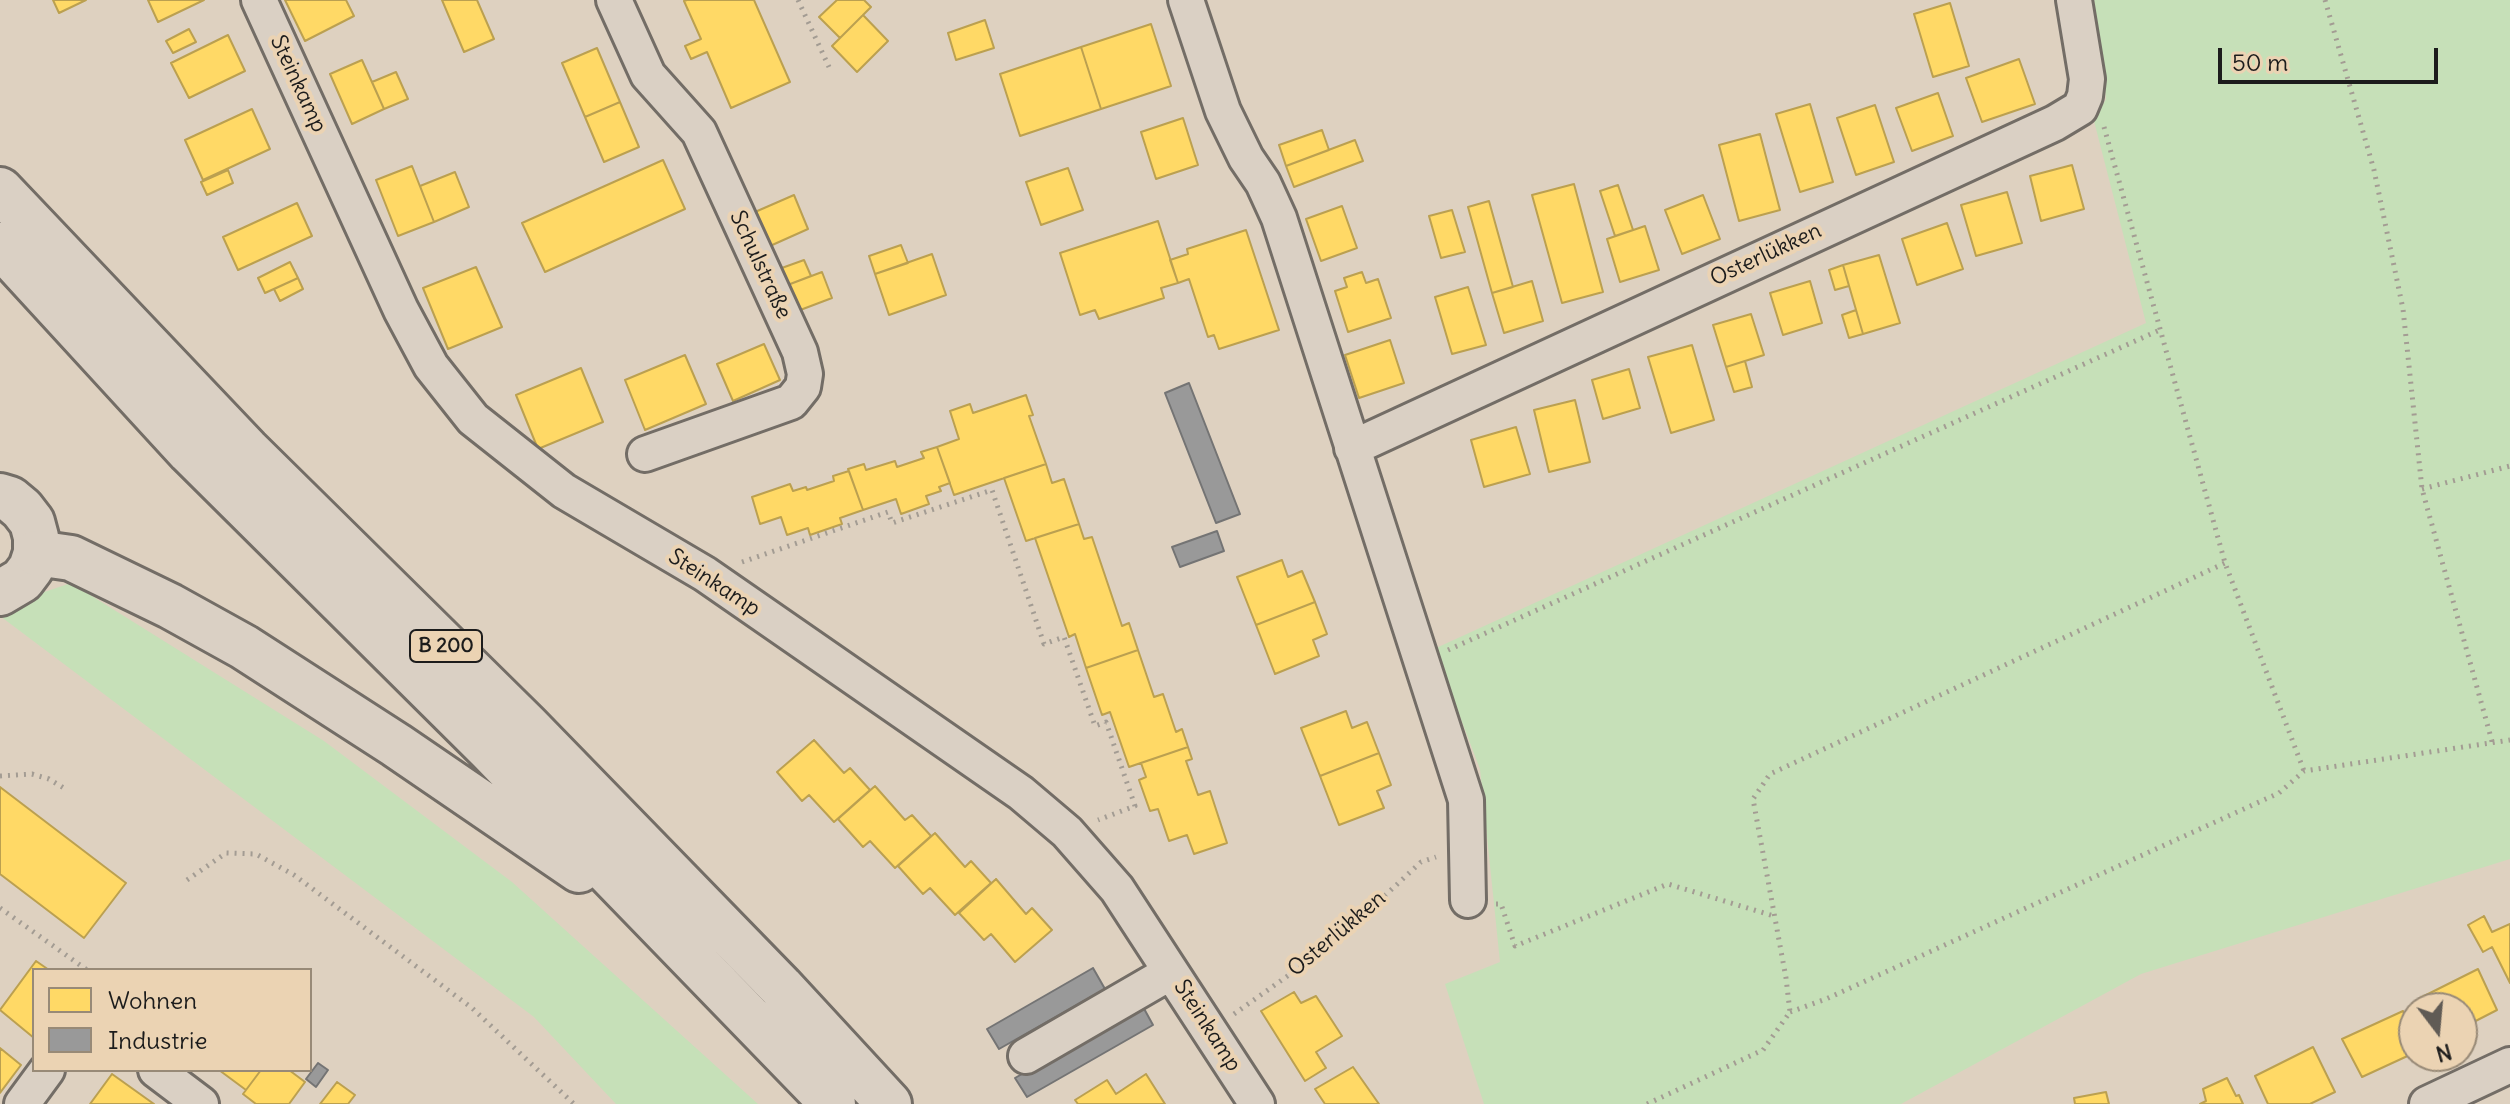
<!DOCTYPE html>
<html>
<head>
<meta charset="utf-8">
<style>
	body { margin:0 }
	#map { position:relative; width:2510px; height:1104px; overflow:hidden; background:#ded1c0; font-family:Delius,sans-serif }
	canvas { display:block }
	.legend { position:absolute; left:32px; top:968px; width:280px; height:104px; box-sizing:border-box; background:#ebd3b3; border:2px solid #988a77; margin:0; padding:10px 14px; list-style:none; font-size:24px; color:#1c1c1c }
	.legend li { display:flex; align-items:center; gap:16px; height:40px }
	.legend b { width:40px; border:2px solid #988a77 }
	.north { position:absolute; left:2398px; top:992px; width:80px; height:80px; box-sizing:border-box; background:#ebd3b3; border:2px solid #988a77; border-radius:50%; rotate:164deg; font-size:22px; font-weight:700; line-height:32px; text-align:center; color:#1c1c1c }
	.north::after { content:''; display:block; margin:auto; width:28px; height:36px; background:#605b55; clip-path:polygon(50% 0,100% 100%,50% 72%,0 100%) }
	.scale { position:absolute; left:2218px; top:48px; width:220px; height:36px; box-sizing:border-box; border:4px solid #1c1c1c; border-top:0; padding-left:10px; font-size:24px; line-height:28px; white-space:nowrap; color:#1c1c1c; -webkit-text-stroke:6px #ebd3b3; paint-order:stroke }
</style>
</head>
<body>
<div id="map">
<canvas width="2510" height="1104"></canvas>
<ul class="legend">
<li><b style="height:22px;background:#ffd966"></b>Wohnen</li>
<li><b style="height:22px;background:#999"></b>Industrie</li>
</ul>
<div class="north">N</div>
<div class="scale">50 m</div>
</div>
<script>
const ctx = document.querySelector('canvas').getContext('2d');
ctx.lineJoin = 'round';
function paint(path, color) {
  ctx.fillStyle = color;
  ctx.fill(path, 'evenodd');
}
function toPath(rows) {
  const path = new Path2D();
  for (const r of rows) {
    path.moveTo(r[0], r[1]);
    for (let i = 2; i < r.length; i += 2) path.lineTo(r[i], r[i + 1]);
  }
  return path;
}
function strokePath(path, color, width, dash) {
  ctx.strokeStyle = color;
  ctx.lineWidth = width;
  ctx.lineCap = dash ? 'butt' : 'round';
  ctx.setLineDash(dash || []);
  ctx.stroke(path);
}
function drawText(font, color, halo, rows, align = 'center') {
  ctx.font = font + ' Delius,sans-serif';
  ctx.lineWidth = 8;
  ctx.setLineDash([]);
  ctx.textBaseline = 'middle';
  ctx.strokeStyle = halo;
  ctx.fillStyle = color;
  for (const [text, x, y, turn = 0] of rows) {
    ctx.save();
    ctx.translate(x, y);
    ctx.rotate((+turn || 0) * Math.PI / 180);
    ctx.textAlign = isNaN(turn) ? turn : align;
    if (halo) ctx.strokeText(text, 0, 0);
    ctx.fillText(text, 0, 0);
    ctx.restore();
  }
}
paint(toPath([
	[2094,0,2510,0,2510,859,2141,974,1901,1104,1484,1104,1445,984,1500,962,1480,769,1434,649,2146,323,2094,121,2106,99],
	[71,583,324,741,512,882,758,1104,616,1104,534,1017,0,616,0,607]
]), '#c6e0b8');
const homes = toPath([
	[53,0,86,0,59,13,53,0],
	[148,0,204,0,158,22,148,0],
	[285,0,346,0,354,16,305,41,285,0],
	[442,0,477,0,494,39,464,52,442,0],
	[687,0,754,0,790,82,731,108,707,52,691,59,685,46,701,39,684,1,687,0],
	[837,0,864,0,871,7,840,38,819,17,837,0],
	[1950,3,1969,66,1933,77,1914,14,1950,3],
	[863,15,888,41,857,72,832,46,863,15],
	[985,20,994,48,956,60,948,33,985,20],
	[1151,24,1171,86,1101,109,1081,47,1151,24],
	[189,29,196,42,173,53,166,41,189,29],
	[228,35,245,71,189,98,171,63,228,35],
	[1081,47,1101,109,1020,136,1000,74,1081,47],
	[597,48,620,102,585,117,562,63,597,48],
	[2019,59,2035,104,1982,122,1966,78,2019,59],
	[362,60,384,109,352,124,330,74,362,60],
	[396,72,408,99,384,109,372,82,396,72],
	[1938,93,1953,136,1912,151,1896,108,1938,93],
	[620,102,639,147,604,162,585,117,620,102],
	[1810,104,1833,182,1800,192,1776,114,1810,104],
	[1875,105,1894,162,1856,175,1837,118,1875,105],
	[252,109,270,149,203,180,185,140,252,109],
	[1183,118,1198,165,1156,179,1141,132,1183,118],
	[1322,130,1329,150,1286,166,1279,145,1322,130],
	[1760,134,1780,210,1739,221,1719,145,1760,134],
	[1355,140,1363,161,1294,187,1286,166,1355,140],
	[663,160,685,209,545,272,522,223,663,160],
	[2072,165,2084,209,2041,221,2030,176,2072,165],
	[412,166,434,222,398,236,376,180,412,166],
	[1068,168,1083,210,1041,225,1026,182,1068,168],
	[228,170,233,183,207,195,201,182,228,170],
	[455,172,469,207,434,222,420,186,455,172],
	[1574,184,1603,292,1562,303,1532,195,1574,184],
	[1618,185,1633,230,1615,236,1600,191,1618,185],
	[2007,192,2022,243,1976,256,1961,205,2007,192],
	[794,195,808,229,770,246,755,212,794,195],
	[1703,195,1720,239,1682,254,1665,210,1703,195],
	[1489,201,1513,287,1492,293,1468,207,1489,201],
	[297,203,312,236,238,270,223,237,297,203],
	[1342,206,1357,248,1321,261,1306,219,1342,206],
	[1452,210,1465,252,1441,258,1429,216,1452,210],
	[1158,221,1178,283,1161,288,1164,298,1099,319,1095,310,1080,315,1060,253,1158,221],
	[1947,223,1963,269,1917,285,1902,239,1947,223],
	[1645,226,1659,270,1620,282,1607,239,1645,226],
	[1246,230,1279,330,1219,349,1214,335,1208,337,1189,279,1178,283,1170,260,1188,254,1187,249,1246,230],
	[901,245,908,263,875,274,869,256,901,245],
	[932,254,946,295,889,315,875,274,932,254],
	[1879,255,1900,323,1863,334,1843,265,1879,255],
	[804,260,811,276,785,286,779,269,804,260],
	[290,262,298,278,265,293,258,278,290,262],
	[1843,265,1849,286,1835,290,1829,270,1843,265],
	[476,267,502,327,448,349,423,288,476,267],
	[822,272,832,298,795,312,785,286,822,272],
	[1362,272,1366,283,1378,279,1391,318,1348,332,1335,291,1347,287,1344,278,1362,272],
	[298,278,303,289,280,301,274,289,298,278],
	[1532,281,1543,321,1504,333,1492,293,1532,281],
	[1810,281,1822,323,1783,335,1770,293,1810,281],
	[1468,287,1486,345,1452,354,1435,297,1468,287],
	[1856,310,1863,334,1849,338,1842,315,1856,310],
	[1751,314,1764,355,1726,367,1713,325,1751,314],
	[1390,340,1404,383,1359,398,1345,355,1390,340],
	[764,344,780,380,733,401,717,364,764,344],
	[1692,345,1714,420,1671,433,1648,357,1692,345],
	[685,355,706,404,645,430,625,380,685,355],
	[1745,361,1752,387,1734,392,1726,367,1745,361],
	[581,368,603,422,538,449,516,395,581,368],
	[1629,369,1640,408,1603,419,1592,380,1629,369],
	[1026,395,1033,415,1029,416,1046,464,954,495,937,447,959,439,950,411,970,404,973,413,1026,395],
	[1575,400,1590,462,1549,472,1534,410,1575,400],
	[1516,427,1530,474,1484,487,1471,440,1516,427],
	[937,447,950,483,939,487,941,491,926,496,929,504,901,514,896,499,863,510,848,469,864,464,866,470,895,461,897,467,924,458,921,452,937,447],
	[1046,464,1052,483,1064,479,1079,524,1026,541,1004,478,1046,464],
	[849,471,863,510,840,518,842,524,810,535,808,528,787,535,781,517,760,524,752,497,790,484,793,491,806,487,807,490,834,481,833,476,849,471],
	[1079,524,1084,539,1092,537,1122,626,1129,623,1138,650,1086,668,1075,634,1069,637,1035,538,1079,524],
	[1282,560,1288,577,1302,571,1315,602,1256,625,1237,577,1282,560],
	[1315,602,1327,634,1313,640,1319,656,1275,674,1256,625,1315,602],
	[1138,650,1154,697,1163,694,1176,732,1182,729,1188,747,1129,767,1110,712,1102,715,1086,668,1138,650],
	[1346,711,1352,728,1367,722,1379,753,1320,776,1301,728,1346,711],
	[814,740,844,773,850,768,870,790,834,822,809,795,802,801,777,772,814,740],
	[1188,747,1192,759,1186,761,1198,795,1210,791,1227,843,1194,854,1187,835,1169,841,1158,809,1150,811,1139,780,1146,777,1141,763,1188,747],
	[1379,753,1391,785,1377,791,1384,808,1339,825,1320,776,1379,753],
	[875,786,905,820,912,815,931,836,895,868,870,841,863,847,838,819,875,786],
	[0,787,126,883,84,938,0,874,0,787],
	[935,833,965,867,971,861,991,883,955,915,930,888,923,894,898,866,935,833],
	[996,879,1026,914,1032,908,1052,930,1015,962,991,934,984,940,959,913,996,879],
	[2484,916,2492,932,2510,924,2510,983,2492,947,2483,952,2468,925,2484,916],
	[36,961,49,970,34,970,34,1038,0,1010,36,961],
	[2478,969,2497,1010,2462,1028,2462,1008,2426,1008,2420,998,2478,969],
	[1294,992,1301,1003,1316,996,1342,1036,1316,1052,1326,1068,1305,1081,1261,1011,1294,992],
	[2403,1011,2414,1037,2414,1053,2362,1077,2342,1039,2403,1011],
	[2313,1047,2335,1092,2310,1104,2268,1104,2255,1076,2313,1047],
	[0,1048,21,1065,0,1093,0,1048],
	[1353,1067,1379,1104,1325,1104,1315,1089,1353,1067],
	[219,1070,261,1070,246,1090,219,1070],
	[261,1070,289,1070,305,1082,289,1104,256,1104,243,1094,261,1070],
	[112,1074,154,1104,90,1104,112,1074],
	[1146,1074,1165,1104,1078,1104,1075,1100,1107,1080,1116,1094,1146,1074],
	[2227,1078,2236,1096,2239,1095,2243,1104,2200,1104,2206,1101,2203,1089,2227,1078],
	[337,1082,355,1095,348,1104,320,1104,337,1082],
	[2106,1092,2109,1104,2075,1104,2074,1098,2106,1092]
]);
paint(homes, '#ffd966');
strokePath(homes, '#bba050', 2);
const industry = toPath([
	[1189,383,1240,514,1216,523,1165,393,1189,383],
	[1217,531,1224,551,1180,567,1172,547,1217,531],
	[1093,968,1105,989,999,1049,987,1029,1093,968],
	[1142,1005,1153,1025,1027,1097,1015,1078,1142,1005],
	[318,1063,328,1070,316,1087,306,1079,318,1063]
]);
paint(industry, '#999');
strokePath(industry, '#747474', 2);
const minor = toPath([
	[259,0,401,310,431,366,473,419,564,491,705,574,1021,793,1067,832,1117,889,1257,1104],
	[614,0,648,75,699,132,800,352,805,374,803,387,791,402,645,454],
	[1186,0,1223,111,1246,158,1263,183,1279,218,1466,800,1468,900],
	[1352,448,2055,123,2080,108,2085,96,2087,79,2074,0],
	[1026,1056,1171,972],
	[156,1070,201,1104],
	[22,1104,47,1070],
	[2427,1104,2510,1065]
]);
const major = toPath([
	[0,496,10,499,22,509,32,522,36,537,36,553,31,568,22,580,0,593]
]);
const highway = toPath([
	[0,190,247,450,527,726,781,987,889,1104],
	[0,245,190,452,489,749,833,1104],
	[36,553,71,558,170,606,244,647,396,745,579,870]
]);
strokePath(minor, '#736d66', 40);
strokePath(major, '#736d66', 50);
strokePath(highway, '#736d66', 50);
strokePath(toPath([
	[798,0,829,67],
	[2325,0,2374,170,2403,309,2422,489,2493,745],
	[2104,127,2225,563,2304,771],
	[2422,489,2510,466],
	[742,562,888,512,892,523,992,490,1044,644,1064,637,1095,726,1106,722,1135,806,1098,820],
	[1448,650,2162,329],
	[0,776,32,774,49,779,67,790],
	[187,880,226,853,256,854,294,875,472,1008,574,1104],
	[1496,904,1501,904,1515,946,1668,884,1774,916],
	[0,908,87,970],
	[1790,1012,1826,999,2279,793,2304,771,2510,740],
	[1234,1014,1334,943,1421,862,1436,857],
	[1647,1104,1763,1050,1790,1012,1786,978,1753,799,1770,774,2225,563]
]), '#a39c93', 5, [2, 6]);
strokePath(minor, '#dad0c4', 34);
strokePath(major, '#dad0c4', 44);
strokePath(highway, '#dad0c4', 44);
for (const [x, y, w] of [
	[446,646,72]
]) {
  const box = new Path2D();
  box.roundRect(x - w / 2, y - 16, w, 32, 6);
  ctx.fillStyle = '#ebd3b3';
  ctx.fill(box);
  strokePath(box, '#1c1c1c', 2);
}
drawText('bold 20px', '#1c1c1c', null, [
	["B 200",446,646]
]);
drawText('22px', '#1c1c1c', '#ebd3b3', [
	["Steinkamp",298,84,65],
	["Osterlükken",1766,255,-25],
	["Schulstraße",760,265,65],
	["Steinkamp",714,583,33],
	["Osterlükken",1337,934,-40],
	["Steinkamp",1207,1026,57]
]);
</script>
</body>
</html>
